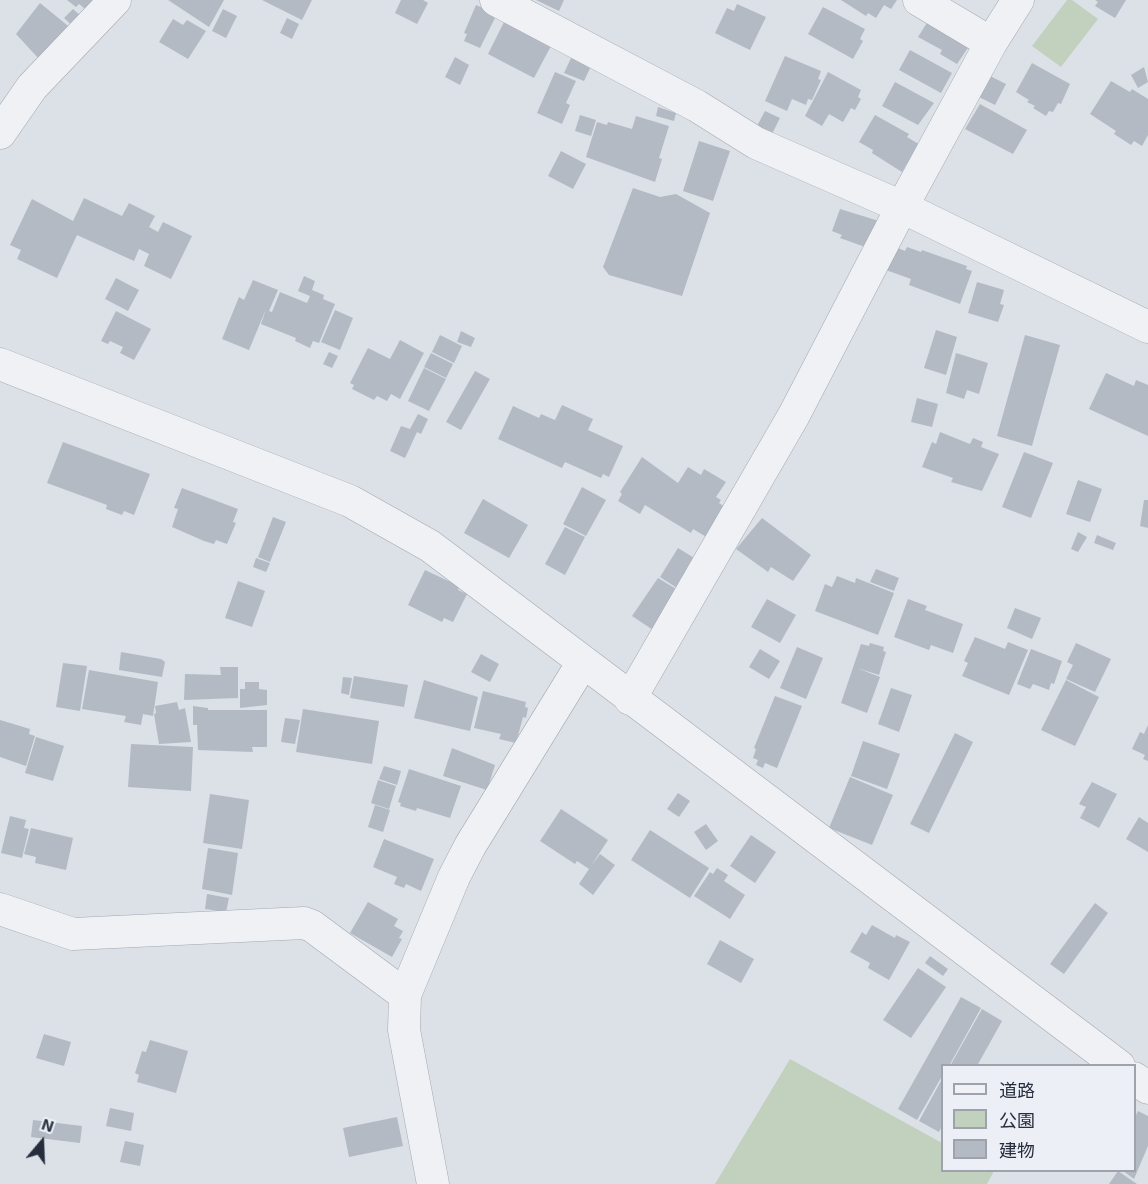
<!DOCTYPE html>
<html>
<head>
<meta charset="utf-8">
<style>
	body { margin:0 }
	#map { position:relative; width:1148px; height:1184px; overflow:hidden; background:#dce1e7; font-family:"Exo 2","Noto Sans JP",sans-serif }
	canvas { display:block }
	.legend { position:absolute; left:941px; top:1064px; width:195px; height:108px; box-sizing:border-box; background:#eceff5; border:2px solid #9da2ac; margin:0; padding:8px 10px; list-style:none; font-size:18px; color:#262e3e }
	.legend li { display:flex; align-items:center; gap:12px; height:30px }
	.legend b { width:30px; border:2px solid #9da2ac }
	.north { position:absolute; left:12px; top:1112px; width:60px; height:60px; -webkit-text-stroke:4px #eceff5; paint-order:stroke; rotate:19deg; font-size:16px; font-weight:700; line-height:24px; text-align:center; color:#262e3e }
	.north::after { content:''; display:block; margin:auto; width:21px; height:27px; background:#262e3e; clip-path:polygon(50% 0,100% 100%,50% 72%,0 100%) }
</style>
</head>
<body>
<div id="map">
<canvas width="1148" height="1184"></canvas>
<ul class="legend">
<li><b style="height:8px;background:#eff1f5"></b>道路</li>
<li><b style="height:16px;background:#c2d1bd"></b>公園</li>
<li><b style="height:16px;background:#b3bac4"></b>建物</li>
</ul>
<div class="north">N</div>
</div>
<script>
const ctx = document.querySelector('canvas').getContext('2d');
ctx.lineJoin = 'round';
function paint(path, color) {
  ctx.fillStyle = color;
  ctx.fill(path, 'evenodd');
}
function toPath(rows) {
  const path = new Path2D();
  for (const r of rows) {
    path.moveTo(r[0], r[1]);
    for (let i = 2; i < r.length; i += 2) path.lineTo(r[i], r[i + 1]);
  }
  return path;
}
function strokePath(path, color, width, dash) {
  ctx.strokeStyle = color;
  ctx.lineWidth = width;
  ctx.lineCap = dash ? 'butt' : 'round';
  ctx.setLineDash(dash || []);
  ctx.stroke(path);
}
paint(toPath([
	[1067,0,1072,0,1098,19,1061,67,1032,46],
	[790,1059,942,1143,942,1170,994,1171,987,1184,715,1184]
]), '#c2d1bd');
paint(toPath([
	[67,0,99,0,89,12,79,4,76,7],
	[168,0,224,0,209,27],
	[262,0,312,0,302,20],
	[401,0,423,0,428,3,417,24,395,13],
	[536,0,564,0,559,11],
	[841,0,897,0,891,9,884,5,876,18,868,13,866,16],
	[1095,0,1126,0,1115,18,1095,6,1098,2],
	[40,3,78,34,39,59,16,34],
	[737,4,766,17,750,50,715,33,727,8,734,11],
	[476,5,497,14,480,48,464,41,467,34,464,33],
	[823,7,865,29,860,39,863,41,853,59,808,34],
	[73,9,88,22,79,32,64,18],
	[223,9,237,16,226,38,212,31],
	[287,18,299,24,292,39,280,33],
	[930,18,972,42,957,64,940,54,942,50,918,37],
	[173,19,183,25,187,20,206,31,188,59,159,42],
	[504,22,551,46,534,78,488,54],
	[910,50,952,73,941,93,899,70],
	[572,56,592,64,584,81,564,73],
	[785,56,821,71,818,79,821,80,812,100,808,99,806,105,792,99,787,111,765,101],
	[455,57,469,65,460,85,445,77],
	[1032,63,1070,84,1061,104,1058,103,1053,112,1049,111,1046,116,1033,108,1035,106,1027,102,1029,100,1016,92],
	[1144,67,1148,82,1138,88,1131,75],
	[555,72,576,81,566,103,570,105,562,124,537,113],
	[828,72,861,90,858,97,861,99,855,110,851,108,843,122,829,114,822,126,805,116],
	[986,74,1006,84,995,105,975,95],
	[1111,81,1130,92,1132,89,1148,99,1148,135,1142,146,1134,141,1131,145,1114,134,1116,131,1090,114],
	[895,82,934,103,918,125,882,106],
	[980,104,1027,130,1013,154,965,129],
	[658,107,676,113,674,121,656,116],
	[765,111,780,118,772,134,757,126],
	[580,115,596,120,591,136,575,131],
	[875,115,909,134,907,137,922,146,912,155,902,172,872,153,873,150,859,142],
	[636,116,669,126,659,158,662,159,655,182,586,157,597,122,607,125,608,122,632,129],
	[699,141,730,151,713,201,683,191],
	[561,151,586,164,573,189,548,176],
	[633,188,660,197,676,194,710,213,682,296,609,275,603,267],
	[84,198,122,216,129,203,155,216,149,227,158,232,163,222,192,236,171,279,144,266,149,254,139,249,134,261,77,235,57,278,17,259,21,250,10,245,32,199,73,221],
	[840,209,879,221,868,248,840,238,842,235,832,231],
	[891,245,905,251,907,247,921,252,922,250,967,266,966,269,972,271,960,304,909,285,911,279,883,269],
	[304,276,315,281,312,290,324,295,323,299,335,304,319,343,313,341,310,348,295,341,296,338,261,324,266,309,249,350,222,339,239,297,244,300,253,280,278,290,269,311,272,312,280,292,307,303,310,296,298,291],
	[116,278,139,290,128,311,105,299],
	[977,282,1004,290,1000,304,1004,305,998,322,968,313],
	[335,310,353,318,340,350,321,342],
	[116,311,151,329,134,360,120,353,123,347,110,341,108,344,101,341],
	[936,330,957,337,946,375,924,368],
	[461,331,475,338,471,347,457,342],
	[440,335,462,346,454,363,432,352],
	[1025,335,1060,345,1032,446,997,436],
	[400,340,424,353,400,399,391,394,387,401,377,396,374,400,352,389,354,385,350,383,368,348,390,359],
	[329,352,338,356,332,368,323,364],
	[431,353,453,364,446,378,424,367],
	[956,353,988,363,979,394,967,390,964,399,946,393],
	[424,368,446,379,429,411,408,401],
	[475,371,490,379,461,430,446,422],
	[1106,373,1134,386,1136,380,1148,385,1148,436,1089,409],
	[917,398,938,404,932,427,911,422],
	[562,405,593,419,588,430,623,446,609,477,603,474,601,478,565,462,562,468,498,439,513,406,539,418,541,414,555,420],
	[418,414,428,419,421,434,417,432,405,458,390,451,401,426,410,429],
	[940,432,970,444,973,438,983,442,981,447,999,454,982,491,951,482,953,478,922,467,932,442,936,444],
	[63,442,150,474,134,515,124,511,122,515,106,509,107,505,47,483],
	[1024,452,1053,463,1031,518,1002,507],
	[642,457,678,483,688,467,701,475,704,469,726,482,716,497,721,500,719,503,731,511,713,541,693,529,691,533,645,505,640,514,618,501,622,494,620,492],
	[1078,480,1102,489,1090,522,1066,514],
	[582,487,606,500,586,536,563,524],
	[182,488,238,509,233,522,236,523,227,544,216,540,214,544,204,541,172,527,178,509,174,508],
	[483,499,528,525,509,558,464,533],
	[1144,500,1148,500,1148,528,1140,526],
	[273,517,286,522,270,562,258,557],
	[762,518,811,555,793,581,771,567,768,572,736,549],
	[565,527,585,537,565,575,545,564],
	[1078,532,1087,537,1078,552,1071,549],
	[1097,535,1116,543,1113,550,1094,543],
	[678,548,699,561,680,590,660,577],
	[256,558,270,563,266,572,253,567],
	[876,569,899,578,894,591,870,582],
	[425,570,459,586,458,590,467,594,453,622,444,618,442,622,408,605],
	[837,576,855,583,856,578,894,593,878,635,815,611,825,584,832,587],
	[658,578,681,592,656,632,632,616],
	[238,581,265,591,252,627,225,618],
	[767,599,796,615,780,643,751,627],
	[908,599,927,606,925,610,963,624,953,653,931,645,929,650,894,637],
	[1015,608,1041,618,1032,639,1007,628],
	[975,637,1005,649,1008,642,1028,650,1009,695,962,676,968,663,964,661],
	[870,643,884,647,883,651,886,652,879,675,857,668,880,677,867,713,841,703,861,644,869,646],
	[1076,643,1111,659,1095,692,1066,679,1073,665,1067,662],
	[797,647,823,658,806,699,780,688],
	[760,649,780,661,769,679,749,667],
	[1031,649,1062,661,1054,684,1051,683,1049,690,1033,684,1030,689,1017,684],
	[121,652,161,659,165,662,162,677,119,670],
	[481,654,499,664,490,682,471,672],
	[63,663,87,666,80,711,56,707],
	[220,667,238,667,238,698,184,700,185,674,221,675],
	[89,670,158,682,153,716,143,714,141,725,124,722,126,716,82,709],
	[354,676,408,685,404,707,350,698],
	[343,677,352,678,349,695,341,693],
	[424,680,478,697,470,731,414,718],
	[1066,680,1099,697,1075,746,1041,730],
	[245,682,259,682,259,689,267,690,267,705,240,708,240,689,245,689],
	[891,688,912,695,899,732,878,724],
	[483,691,526,702,525,707,528,708,526,718,523,717,516,743,499,739,501,734,474,728],
	[775,696,802,706,777,768,765,763,763,768,756,765,758,760,753,758,756,749,754,748],
	[177,702,179,710,185,708,191,742,159,744,154,714,156,713,155,706],
	[193,706,208,708,208,710,267,710,267,747,252,747,253,752,198,750,197,725,193,725],
	[303,709,379,721,372,764,296,752],
	[285,718,300,720,295,744,281,742],
	[0,720,30,729,29,734,35,736,26,766,0,757],
	[1148,725,1148,761,1143,759,1145,755,1132,749,1140,732,1144,734],
	[955,733,973,742,929,833,910,824],
	[36,737,64,746,53,781,25,773],
	[863,741,900,754,887,789,851,776],
	[131,744,193,747,191,791,128,787],
	[452,748,495,765,487,790,443,776],
	[384,766,401,771,397,785,379,779],
	[409,769,461,786,450,818,417,808,416,811,400,806,401,803,398,802],
	[850,777,893,795,872,845,829,828],
	[378,780,396,786,389,809,371,803],
	[1092,782,1117,794,1099,828,1080,818,1086,807,1079,804],
	[678,793,690,801,679,817,667,809],
	[210,794,249,800,242,849,203,843],
	[375,805,390,810,383,832,368,827],
	[561,809,608,840,591,866,600,854,615,865,593,895,579,884,589,869,577,861,575,864,540,841],
	[10,816,26,820,24,828,29,829,22,858,1,853],
	[1139,817,1148,823,1148,852,1126,839],
	[706,824,718,841,706,850,694,832],
	[31,828,73,838,66,870,35,863,36,857,24,854],
	[650,830,709,868,690,898,631,860],
	[751,835,776,852,755,883,730,866],
	[384,839,434,859,421,891,406,884,404,888,394,884,397,877,373,867],
	[208,848,238,853,232,895,202,889],
	[717,868,728,875,724,881,745,895,730,919,694,896,710,872,713,874],
	[207,894,229,898,226,912,205,909],
	[368,902,398,919,394,926,403,931,399,938,402,939,392,957,350,933],
	[1095,903,1108,913,1064,974,1050,964],
	[872,925,895,938,896,935,910,942,889,980,868,968,870,963,850,952,862,932,866,935],
	[720,940,754,959,741,983,707,964],
	[930,956,948,969,943,976,925,963],
	[918,968,946,987,911,1038,883,1020],
	[961,997,981,1008,949,1066,942,1066,942,1076,917,1120,898,1109],
	[982,1009,1002,1021,977,1066,950,1066],
	[44,1034,71,1042,64,1066,36,1058],
	[150,1040,188,1051,176,1093,137,1082,139,1075,135,1073,142,1051,146,1052],
	[942,1079,942,1126,939,1132,919,1121],
	[110,1108,134,1113,131,1131,106,1126],
	[1138,1111,1148,1116,1148,1146,1134,1179,1122,1170,1134,1170,1134,1119],
	[397,1117,403,1146,349,1157,343,1128],
	[33,1120,82,1126,80,1143,31,1137],
	[125,1141,144,1145,140,1166,120,1162],
	[1118,1171,1137,1184,1109,1184]
]), '#b3bac4');
const minor = toPath([
	[496,0,697,106,756,143,902,207,1148,327],
	[919,0,991,43],
	[0,133,32,87,115,0],
	[0,364,350,501,430,546,1119,1066],
	[630,699,794,415,902,207,991,43,1018,0],
	[0,909,73,934,304,923,312,926,405,995],
	[1134,1078,1148,1088],
	[433,1184,404,1030,405,995,454,877,470,846,583,662]
]);
strokePath(minor, '#a2a8b1', 33);
strokePath(minor, '#eff1f5', 32);
</script>
</body>
</html>
